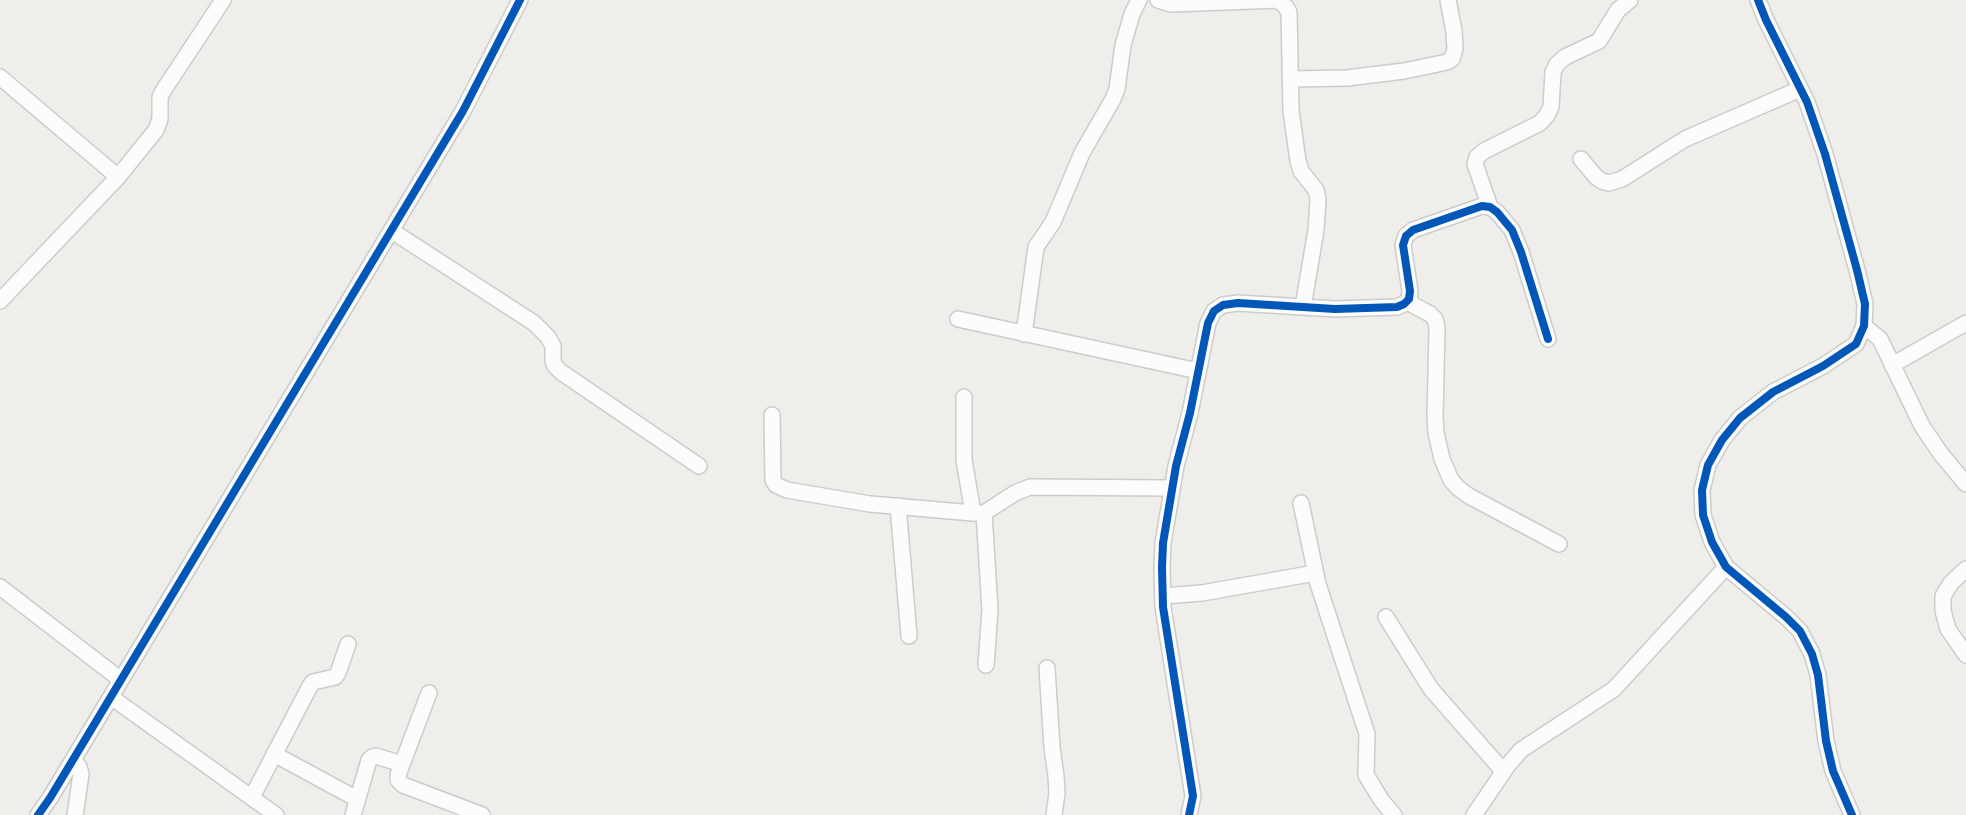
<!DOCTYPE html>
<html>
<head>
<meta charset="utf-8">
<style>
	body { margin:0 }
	canvas { display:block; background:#efeeea }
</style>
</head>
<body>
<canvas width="1966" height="815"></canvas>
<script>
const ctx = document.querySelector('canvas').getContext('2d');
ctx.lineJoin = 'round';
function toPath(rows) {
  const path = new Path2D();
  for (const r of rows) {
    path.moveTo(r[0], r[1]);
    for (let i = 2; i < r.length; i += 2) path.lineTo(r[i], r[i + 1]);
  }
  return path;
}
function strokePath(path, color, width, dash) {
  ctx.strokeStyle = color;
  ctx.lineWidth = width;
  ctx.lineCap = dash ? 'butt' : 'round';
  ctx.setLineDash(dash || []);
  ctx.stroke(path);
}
const minor = toPath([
	[1158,0,1171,4,1278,0,1285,6,1289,12,1291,111,1298,161,1301,171,1316,190,1318,199,1316,230,1303,307],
	[1758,0,1766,20,1807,102,1825,154,1857,270,1865,304,1864,326,1856,344,1823,366,1773,392,1740,418,1722,440,1708,465,1702,490,1703,515,1712,542,1726,567,1786,617,1800,631,1812,654,1818,675,1826,741,1833,771,1852,815],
	[0,77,118,177],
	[1291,79,1347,78,1404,71,1447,62,1452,59,1455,49,1454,31,1448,0],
	[1581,159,1596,177,1602,181,1609,183,1622,179,1685,139,1800,89],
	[1490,207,1475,164,1477,157,1484,151,1540,123,1547,115,1551,107,1553,72,1557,64,1565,57,1599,41,1618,10,1630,0],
	[392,231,534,323,548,337,553,346,553,361,555,366,561,372,699,466],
	[1409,299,1413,305,1430,314,1435,319,1437,328,1435,417,1436,433,1442,459,1451,480,1458,488,1469,496,1559,544],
	[0,301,118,177,156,130,160,119,160,97,163,91,223,0],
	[958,319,1198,371],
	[1864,326,1880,339,1922,426,1941,454,1966,484],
	[1024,334,1036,247,1053,222,1082,153,1113,99,1117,89,1123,45,1132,14,1139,0],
	[1892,365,1966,323],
	[964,397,964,460,973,513],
	[772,415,773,480,776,485,787,490,870,504,973,513,984,513,1015,493,1030,487,1172,488],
	[1301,503,1318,584,1367,734,1366,775,1382,801,1394,815],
	[898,506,909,636],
	[984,513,990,610,986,665],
	[1966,569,1951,583,1943,596,1943,611,1948,629,1966,655],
	[0,587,121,680],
	[1163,596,1202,593,1315,573],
	[1386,617,1431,689,1503,771],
	[1047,668,1052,748,1056,776,1057,793,1054,815],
	[429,693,398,775,398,780,403,785,482,815],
	[111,697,276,815],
	[274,754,357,799],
	[74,760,79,767,81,774,75,815],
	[252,797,310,686,313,682,335,677,338,673,348,644],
	[38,815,50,798,463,111,520,0],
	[353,815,369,760,372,757,376,756,402,764],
	[1189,815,1193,796,1163,607,1162,567,1163,543,1176,466,1190,413,1208,323,1214,311,1223,305,1238,303,1335,309,1397,307,1404,304,1409,299,1410,291,1403,245,1406,236,1413,230,1482,206,1490,207,1497,212,1512,230,1521,252,1548,339],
	[1474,815,1508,765,1521,750,1614,689,1726,567]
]);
strokePath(minor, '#cbcccc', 18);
strokePath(minor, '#fdfcfc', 15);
strokePath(toPath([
	[1758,0,1766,20,1807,102,1825,154,1857,270,1865,304,1864,326,1856,344,1823,366,1773,392,1740,418,1722,440,1708,465,1702,490,1703,515,1712,542,1726,567,1786,617,1800,631,1812,654,1818,675,1826,741,1833,771,1852,815],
	[38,815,50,798,463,111,520,0],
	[1189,815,1193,796,1163,607,1162,567,1163,543,1176,466,1190,413,1208,323,1214,311,1223,305,1238,303,1335,309,1397,307,1404,304,1409,299,1410,291,1403,245,1406,236,1413,230,1482,206,1490,207,1497,212,1512,230,1521,252,1548,339]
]), '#0057b8', 8);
</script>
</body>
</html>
